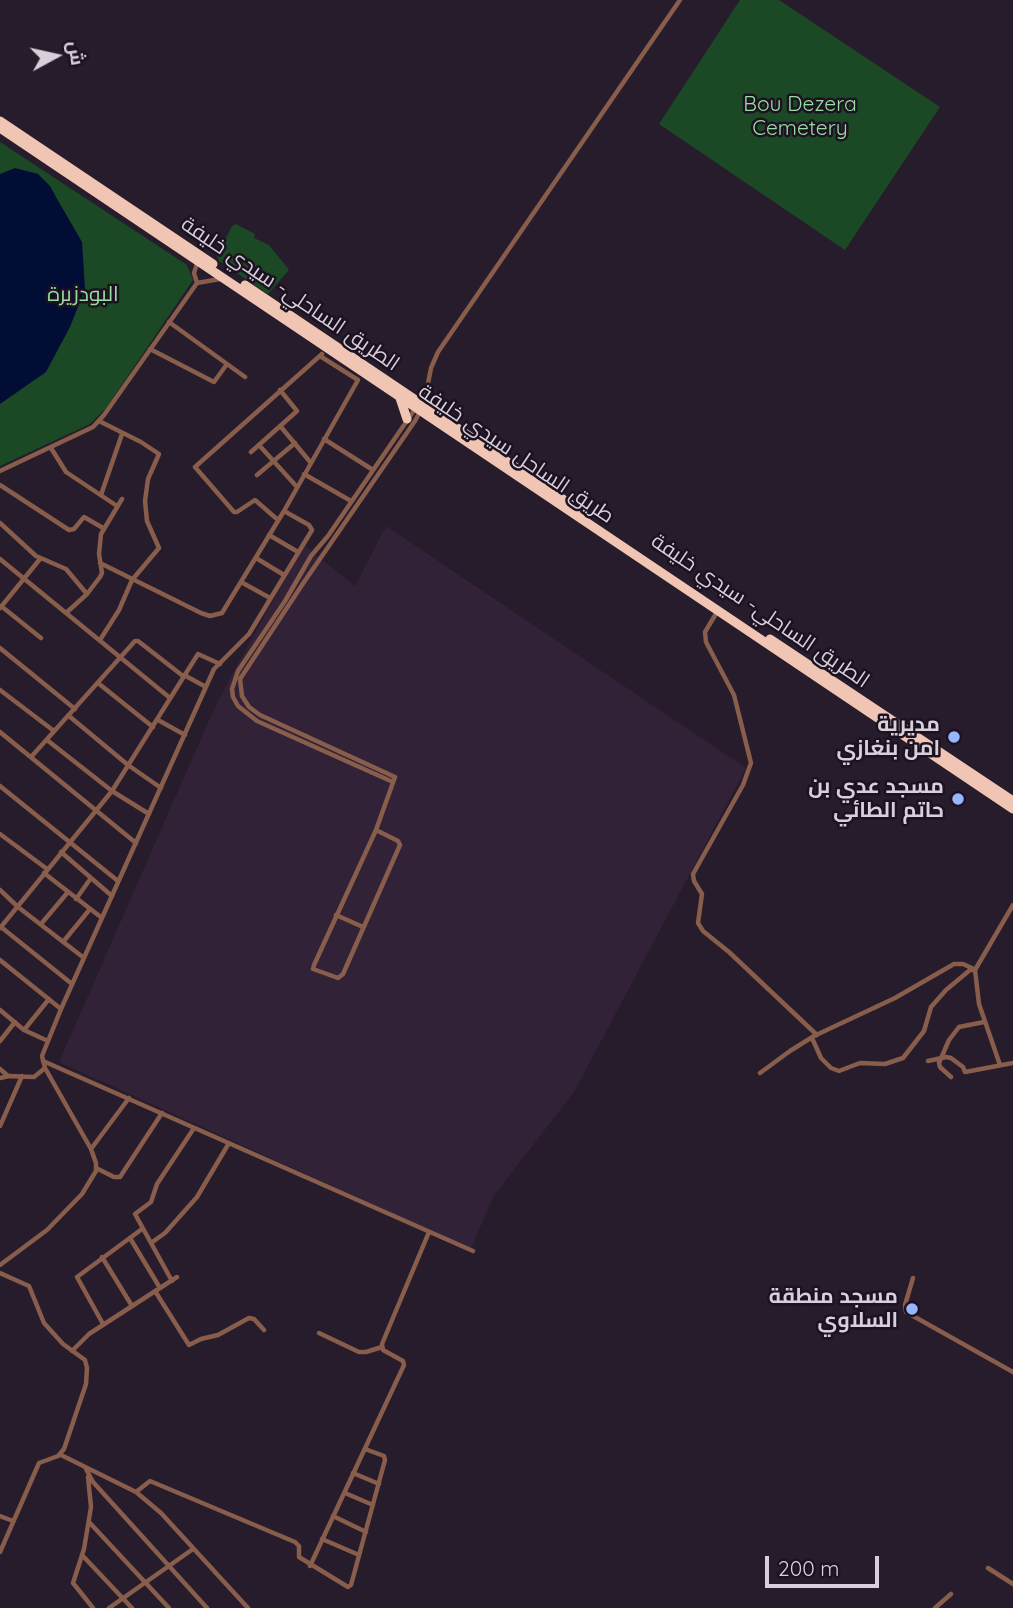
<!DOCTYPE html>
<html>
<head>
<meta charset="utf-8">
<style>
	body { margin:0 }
	#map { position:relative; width:1013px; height:1608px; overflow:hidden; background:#271c2b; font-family:Quicksand,Cairo,sans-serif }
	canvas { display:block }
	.north { position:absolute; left:21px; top:21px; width:70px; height:70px; -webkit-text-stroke:5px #1d1221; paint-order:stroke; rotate:82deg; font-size:19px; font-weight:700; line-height:28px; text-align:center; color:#d7d0da }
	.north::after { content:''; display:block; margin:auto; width:24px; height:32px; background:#d7d0da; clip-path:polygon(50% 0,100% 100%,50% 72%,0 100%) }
	.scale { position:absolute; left:765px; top:1556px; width:114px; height:32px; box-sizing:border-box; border:4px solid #d7d0da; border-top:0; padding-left:9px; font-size:21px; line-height:24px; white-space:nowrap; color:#d7d0da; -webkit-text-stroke:5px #1d1221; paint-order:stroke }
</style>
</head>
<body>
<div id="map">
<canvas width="1013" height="1608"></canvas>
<div class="north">ش</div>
<div class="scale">200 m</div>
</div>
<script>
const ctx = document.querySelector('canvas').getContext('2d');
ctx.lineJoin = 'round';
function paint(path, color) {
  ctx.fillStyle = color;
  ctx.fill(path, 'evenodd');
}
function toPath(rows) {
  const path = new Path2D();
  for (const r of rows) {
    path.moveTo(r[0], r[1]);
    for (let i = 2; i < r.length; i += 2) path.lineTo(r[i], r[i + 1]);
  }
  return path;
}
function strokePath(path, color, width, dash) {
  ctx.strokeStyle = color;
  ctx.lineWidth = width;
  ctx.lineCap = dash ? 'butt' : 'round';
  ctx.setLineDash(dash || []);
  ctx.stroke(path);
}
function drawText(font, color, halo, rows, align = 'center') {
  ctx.font = font + ' Quicksand,Cairo,sans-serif';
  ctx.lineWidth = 5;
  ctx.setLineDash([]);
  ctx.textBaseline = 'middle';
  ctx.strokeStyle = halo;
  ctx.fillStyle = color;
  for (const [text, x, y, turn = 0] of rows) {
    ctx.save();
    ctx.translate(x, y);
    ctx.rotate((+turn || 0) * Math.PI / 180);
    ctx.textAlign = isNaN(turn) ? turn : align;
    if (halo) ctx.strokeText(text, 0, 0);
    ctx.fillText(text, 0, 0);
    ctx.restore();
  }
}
paint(toPath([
	[386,526,746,768,574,1092,493,1197,471,1249,59,1062,210,718,232,674,304,545,355,586]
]), '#312237');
paint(toPath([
	[740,0,779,0,940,107,845,250,659,124],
	[0,142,187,265,193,280,106,408,90,424,0,466],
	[236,224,255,234,254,238,269,245,289,270,268,294,219,261,217,256,232,226]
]), '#1c4925');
paint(toPath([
	[15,168,38,174,50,186,56,197,82,242,85,289,70,327,46,372,0,404,0,174]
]), '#020d35');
strokePath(toPath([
	[197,283,194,273,198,261],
	[169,322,245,377],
	[150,349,214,382,227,364],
	[99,421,141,442,159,454,148,479,145,501,147,521,159,548,132,580,119,610,100,640],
	[281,427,311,463],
	[324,439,373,470],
	[259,445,297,487],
	[51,448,66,472,117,506],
	[251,452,297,411,280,390],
	[0,471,93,427,104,415,197,283,220,279],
	[304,474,351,501],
	[257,475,295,443],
	[0,485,69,530,74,529,84,517,103,528],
	[101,495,122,434],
	[278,520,255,500,237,512,234,512,195,467,322,354],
	[0,523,36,556,66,569,87,594],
	[269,535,298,552],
	[256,558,284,575],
	[0,559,170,698],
	[100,563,201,613,210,616,222,613,284,511,358,380,320,356],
	[241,582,270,598],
	[1,606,41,638],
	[0,608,40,559],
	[717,612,705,632,706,642,734,695,751,763,743,785,693,874,694,881,702,894,698,923,703,931,729,952,817,1035],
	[66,613,87,594,100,577,102,573,99,554,101,534,122,499],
	[0,648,75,709],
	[184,675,206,687],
	[98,683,153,727],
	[0,690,54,731],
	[69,716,128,765,161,788],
	[158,720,185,735],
	[0,732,136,843],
	[47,740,112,791,149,814],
	[31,757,135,641,138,641,183,676],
	[393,782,257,721,238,706,233,697,232,689,238,671,285,601,311,556,328,536,415,409],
	[0,786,118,881],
	[376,830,398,841,400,845,343,974,338,978,313,969,314,965,376,830,395,777,260,715,249,707,242,696,240,679,304,582,415,421,424,404,431,368,438,352,680,0],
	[0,834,47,869],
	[61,852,112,896],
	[44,873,102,918],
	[0,890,18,907,84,958],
	[76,899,91,878],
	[336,915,363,927],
	[41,924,68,892],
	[1,927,72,984],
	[0,928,112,791,198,654,220,664],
	[63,942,90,909],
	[0,960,61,1009],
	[975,970,979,1004,1000,1065],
	[0,1010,24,1030,48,1041],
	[24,1030,49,999],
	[812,1038,821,1058,831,1068,839,1071,860,1063,885,1064,903,1058,924,1031,931,1007,946,990,970,970,975,970,1013,905],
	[0,1041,15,1022],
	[43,1061,473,1251],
	[928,1061,946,1057,951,1058,963,1067,965,1072,1013,1063],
	[0,1069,8,1076],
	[760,1073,790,1051,814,1036,895,998,954,964,963,964,974,969],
	[951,1077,940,1067,939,1063,949,1040,959,1027,984,1022],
	[0,1078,9,1076,34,1077,45,1068],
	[0,1126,22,1076],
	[91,1149,129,1098],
	[96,1168,114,1177,120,1177,162,1113],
	[130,1238,160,1288],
	[151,1243,165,1233,197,1197,229,1143],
	[102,1257,132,1306],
	[0,1265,47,1230,82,1194,96,1171,96,1163,91,1149,45,1068,42,1056,61,1009,214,669,249,634,312,530,309,525,284,511],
	[0,1273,29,1286,44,1323,63,1344,85,1360,87,1368,86,1384,64,1449,58,1456,39,1463,0,1552],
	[913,1278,905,1305,906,1312,1013,1372],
	[172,1281,135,1214,151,1202,157,1184,194,1128],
	[155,1291,189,1345,201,1339,218,1335,249,1318,254,1319,264,1330],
	[103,1324,77,1277,142,1229],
	[319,1333,359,1352,366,1352,382,1347],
	[72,1351,89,1334,177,1277],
	[61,1455,136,1492,161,1513,248,1608],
	[86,1469,93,1482,207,1608],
	[353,1473,379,1484],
	[88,1477,91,1507,84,1549,73,1583,93,1608],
	[136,1492,150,1481,295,1542,299,1546,299,1557,348,1587,351,1585,385,1460,384,1456,365,1449],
	[345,1493,373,1505],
	[0,1516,13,1521],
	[333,1516,366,1532],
	[89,1522,169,1608],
	[322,1539,359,1555],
	[82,1555,132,1608],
	[310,1566,404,1365,403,1361,383,1350,382,1344,429,1232],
	[988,1568,1013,1584],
	[109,1608,193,1549],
	[935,1608,951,1594]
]), '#885d4b', 4.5);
strokePath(toPath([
	[0,121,213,264],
	[0,128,1013,809],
	[245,285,579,510],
	[400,398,407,419],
	[770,639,1013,801]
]), '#f1c5b3', 9);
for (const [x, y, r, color] of [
	[954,737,7,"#97b6fd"],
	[958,799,7,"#97b6fd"],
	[912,1309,7,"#97b6fd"]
]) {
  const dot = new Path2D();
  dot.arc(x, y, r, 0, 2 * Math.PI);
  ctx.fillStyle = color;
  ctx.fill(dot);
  strokePath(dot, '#1d1221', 2.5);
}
drawText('21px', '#97dea1', '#1d1221', [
	["Bou Dezera",800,105],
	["Cemetery",800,129],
	["البودزيرة",83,295]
]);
drawText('21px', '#d7d0da', '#1d1221', [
	["الطريق الساحلي- سيدي خليفة",290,294,34],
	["طريق الساحل سيدي خليفة",516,454,34],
	["الطريق الساحلي- سيدي خليفة",760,611,34]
]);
drawText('bold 21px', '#d7d0da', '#1d1221', [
	["مديرية",940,725],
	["امن بنغازي",940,749],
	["مسجد عدي بن",944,787],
	["حاتم الطائي",944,811],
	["مسجد منطقة",898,1297],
	["السلاوي",898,1321]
], 'right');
</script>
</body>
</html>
